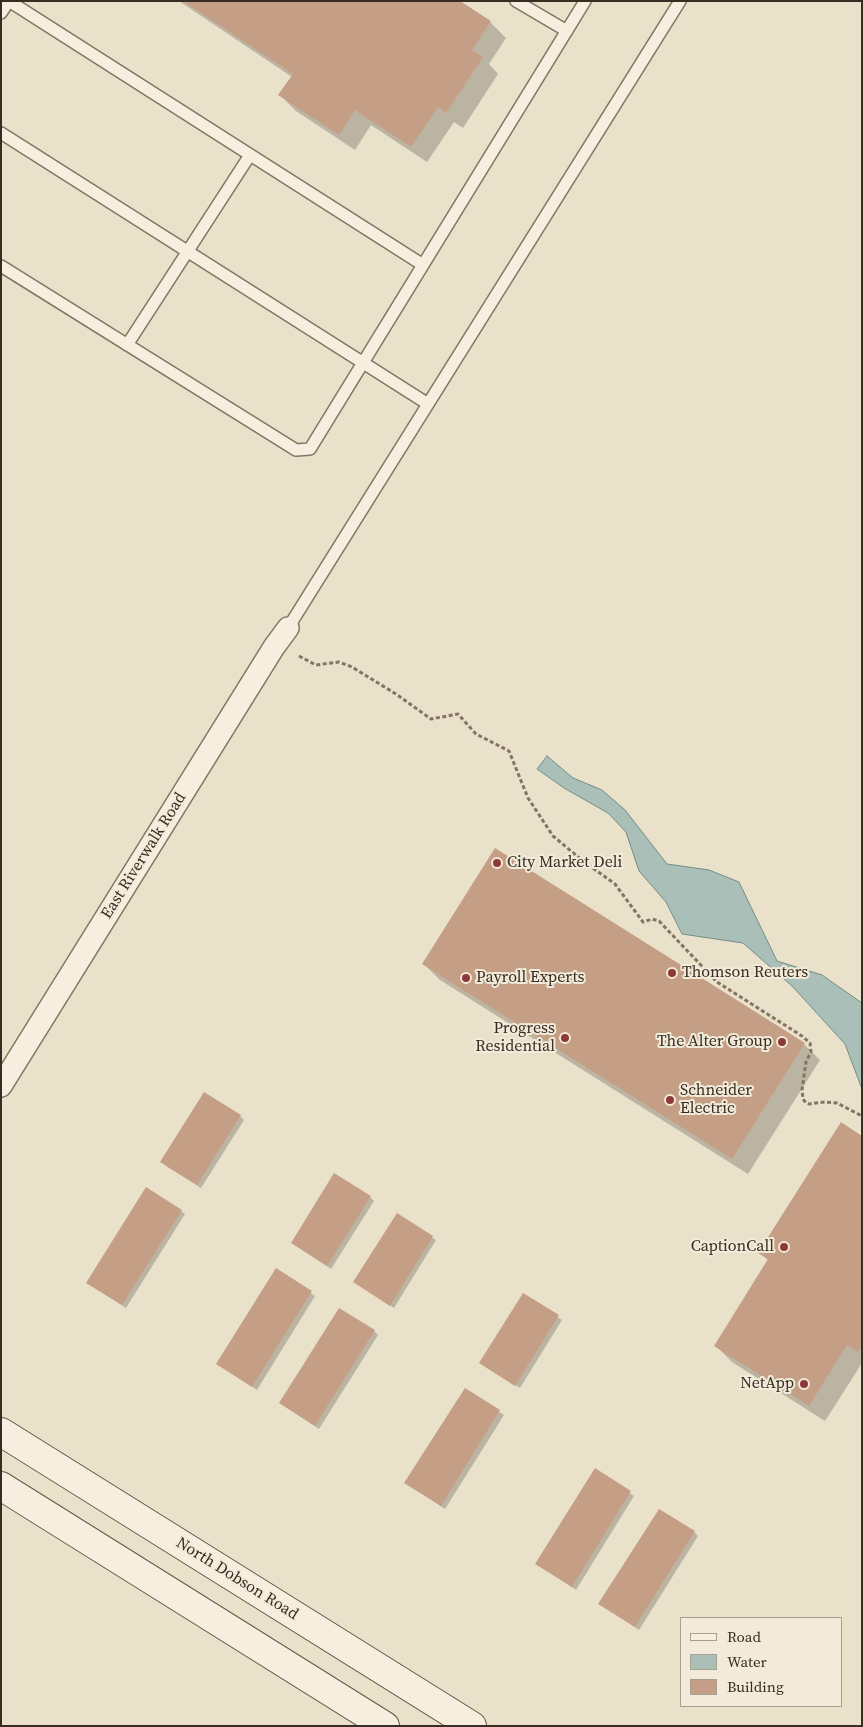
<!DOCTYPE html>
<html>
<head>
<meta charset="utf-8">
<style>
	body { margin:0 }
	#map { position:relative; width:863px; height:1727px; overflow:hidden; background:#eae1cb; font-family:"Source Serif 4",serif }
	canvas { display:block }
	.frame { position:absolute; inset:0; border:2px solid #382d23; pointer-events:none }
	.legend { position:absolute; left:680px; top:1617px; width:162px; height:90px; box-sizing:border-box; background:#f2ebda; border:1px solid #a89f91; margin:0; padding:6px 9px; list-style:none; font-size:15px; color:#382d23 }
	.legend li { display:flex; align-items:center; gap:10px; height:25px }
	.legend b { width:25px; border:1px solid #a89f91 }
</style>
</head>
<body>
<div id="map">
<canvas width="863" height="1727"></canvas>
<div class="frame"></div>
<ul class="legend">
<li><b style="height:6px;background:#f6eede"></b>Road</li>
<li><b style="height:14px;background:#abbfb9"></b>Water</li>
<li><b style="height:14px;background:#c49f85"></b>Building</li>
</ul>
</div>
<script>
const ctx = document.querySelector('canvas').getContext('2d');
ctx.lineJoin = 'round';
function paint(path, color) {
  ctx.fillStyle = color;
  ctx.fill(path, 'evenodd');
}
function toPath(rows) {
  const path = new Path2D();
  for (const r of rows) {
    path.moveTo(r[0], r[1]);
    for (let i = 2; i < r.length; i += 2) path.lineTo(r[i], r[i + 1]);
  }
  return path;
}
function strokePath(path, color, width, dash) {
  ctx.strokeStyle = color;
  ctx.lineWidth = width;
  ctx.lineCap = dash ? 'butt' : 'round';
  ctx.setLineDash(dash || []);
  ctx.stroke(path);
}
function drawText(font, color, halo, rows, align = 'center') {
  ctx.font = font + ' "Source Serif 4",serif';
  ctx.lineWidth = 4;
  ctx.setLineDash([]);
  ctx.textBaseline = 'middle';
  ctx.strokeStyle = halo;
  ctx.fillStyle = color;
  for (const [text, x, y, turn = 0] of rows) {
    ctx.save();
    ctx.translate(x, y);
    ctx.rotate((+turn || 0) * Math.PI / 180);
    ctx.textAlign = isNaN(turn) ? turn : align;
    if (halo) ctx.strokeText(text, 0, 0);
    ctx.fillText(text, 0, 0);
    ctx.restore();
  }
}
const water = toPath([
	[547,756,573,778,602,790,625,810,667,864,709,870,739,882,777,961,822,975,862,1003,862,1089,845,1044,792,986,743,943,682,934,666,902,639,871,626,832,608,813,564,788,537,769,547,756]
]);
paint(water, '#abbfb9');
strokePath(water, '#728d86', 1);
paint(toPath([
	[179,1,458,1,490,22,506,38,489,64,498,74,463,128,454,122,427,162,371,125,355,150,296,111,280,95,292,77],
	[424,964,804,1044,820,1060,748,1174,440,980],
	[240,1116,244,1120,201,1188,166,1166],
	[862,1137,862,1363,825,1421,732,1362,716,1346,769,1261,760,1253],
	[370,1197,374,1201,331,1269,292,1243],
	[181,1211,185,1214,126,1308,92,1286],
	[398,1215,436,1240,394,1308,355,1282],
	[276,1270,315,1296,257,1390,218,1364],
	[523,1294,562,1320,520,1388,484,1366],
	[374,1331,378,1335,319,1429,280,1403],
	[465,1390,504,1415,445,1509,406,1483],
	[595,1470,634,1496,576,1590,537,1564],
	[694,1532,698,1536,639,1630,600,1604]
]), '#0003');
paint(toPath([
	[183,1,460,1,491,21,472,50,483,57,446,113,438,107,411,147,355,110,339,135,278,95,293,74],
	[495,848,805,1043,732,1159,422,964],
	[204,1092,241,1115,197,1185,160,1162],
	[841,1122,862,1136,862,1346,858,1352,847,1345,809,1406,714,1346,768,1259,758,1253],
	[334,1173,371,1196,327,1266,291,1243],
	[146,1187,182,1210,122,1305,86,1283],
	[397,1213,433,1236,390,1306,353,1282],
	[276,1268,312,1291,252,1387,216,1364],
	[523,1293,559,1315,515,1386,479,1363],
	[339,1308,375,1330,315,1426,279,1403],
	[465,1388,500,1410,441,1506,404,1483],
	[595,1468,631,1491,572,1587,535,1564],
	[659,1509,695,1531,635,1627,598,1604]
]), '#c49f85');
const lane = toPath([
	[9,1,423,265],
	[516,1,567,31],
	[1,13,9,1],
	[1,133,428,404],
	[1,266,296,450,310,449,585,1],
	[127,345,250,155],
	[288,628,680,1]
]);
const street = toPath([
	[1,1086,274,647,288,628]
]);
const secondary = toPath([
	[1,1432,472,1726],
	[1,1486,385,1726]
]);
strokePath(lane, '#857461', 14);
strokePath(street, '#857461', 24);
strokePath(secondary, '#675644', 30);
strokePath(toPath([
	[299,656,316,665,339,662,352,667,396,694,431,719,458,714,476,734,509,751,528,798,553,836,583,861,615,884,643,922,652,919,659,921,717,982,802,1036,810,1043,811,1052,806,1062,802,1090,803,1099,806,1103,809,1104,825,1102,837,1103,862,1116]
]), '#857461', 3, [4, 2.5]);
strokePath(lane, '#f6eede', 11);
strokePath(street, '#f6eede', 21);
strokePath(secondary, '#f6eede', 28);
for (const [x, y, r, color] of [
	[497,863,5,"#8e3838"],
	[672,973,5,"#8e3838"],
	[466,978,5,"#8e3838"],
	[565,1038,5,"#8e3838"],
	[782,1042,5,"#8e3838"],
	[670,1100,5,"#8e3838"],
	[784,1247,5,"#8e3838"],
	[804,1384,5,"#8e3838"]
]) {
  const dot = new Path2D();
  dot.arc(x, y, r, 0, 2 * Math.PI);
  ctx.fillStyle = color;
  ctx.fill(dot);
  strokePath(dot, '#f2ebda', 2);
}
drawText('16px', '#382d23', '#f2ebda', [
	["East Riverwalk Road",144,856,-58],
	["North Dobson Road",237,1579,32]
]);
drawText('16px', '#382d23', '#f2ebda', [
	["City Market Deli",507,863],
	["Thomson Reuters",682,973],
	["Payroll Experts",476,978],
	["Progress",555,1029,"right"],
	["Residential",555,1047,"right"],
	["The Alter Group",772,1042,"right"],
	["Schneider",680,1091],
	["Electric",680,1109],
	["CaptionCall",774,1247,"right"],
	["NetApp",794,1384,"right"]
], 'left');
</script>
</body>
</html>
